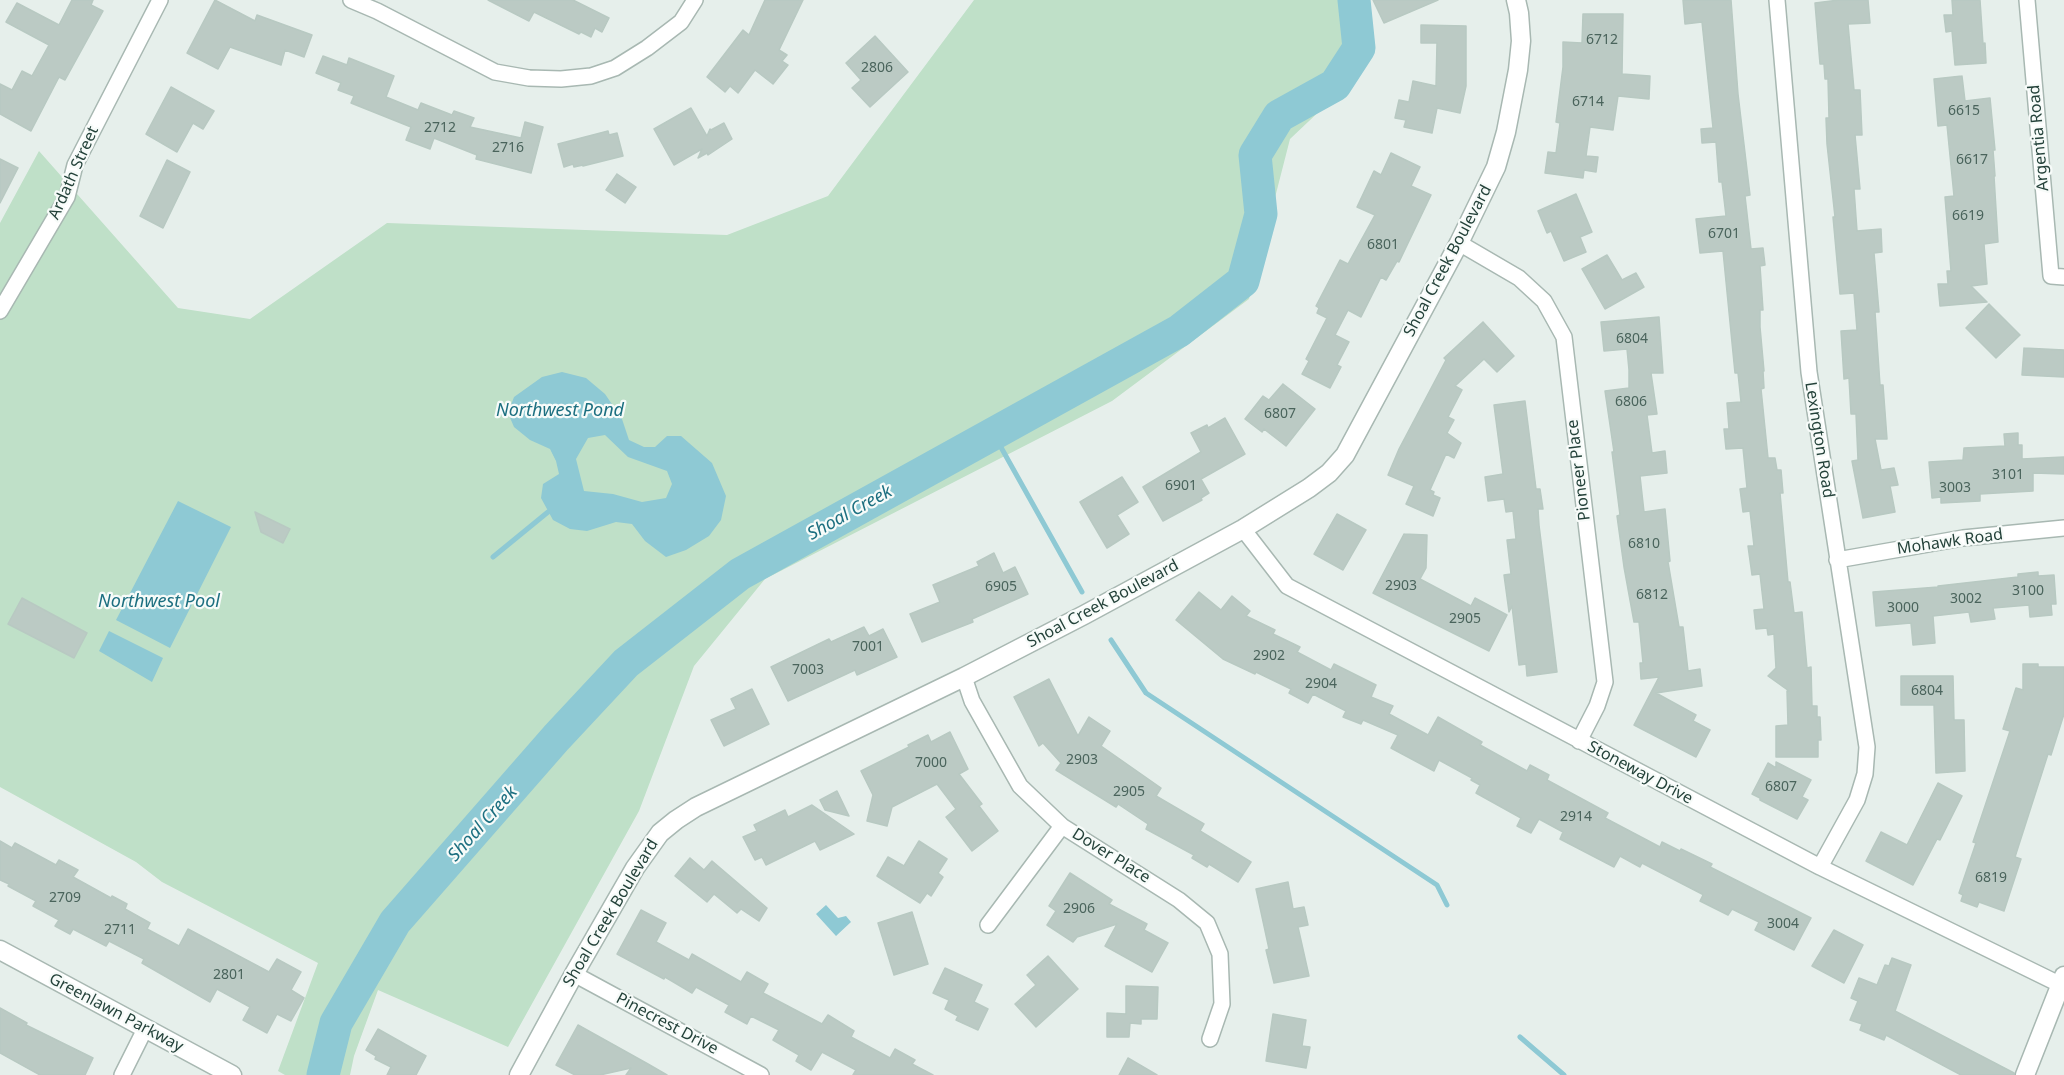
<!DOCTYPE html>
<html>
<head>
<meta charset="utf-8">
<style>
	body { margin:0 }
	canvas { display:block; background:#e6efeb }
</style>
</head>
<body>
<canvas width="2064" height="1075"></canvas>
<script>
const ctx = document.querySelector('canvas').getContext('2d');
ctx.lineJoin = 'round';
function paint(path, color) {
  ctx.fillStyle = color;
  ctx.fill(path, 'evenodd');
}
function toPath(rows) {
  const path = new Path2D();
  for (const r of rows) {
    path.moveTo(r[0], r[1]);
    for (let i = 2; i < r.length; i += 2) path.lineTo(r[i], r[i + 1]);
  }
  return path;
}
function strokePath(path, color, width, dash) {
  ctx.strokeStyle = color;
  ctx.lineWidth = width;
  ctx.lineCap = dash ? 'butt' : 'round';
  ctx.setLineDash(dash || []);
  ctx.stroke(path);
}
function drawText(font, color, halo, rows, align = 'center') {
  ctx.font = font + ' "Noto Sans",sans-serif';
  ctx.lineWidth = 4.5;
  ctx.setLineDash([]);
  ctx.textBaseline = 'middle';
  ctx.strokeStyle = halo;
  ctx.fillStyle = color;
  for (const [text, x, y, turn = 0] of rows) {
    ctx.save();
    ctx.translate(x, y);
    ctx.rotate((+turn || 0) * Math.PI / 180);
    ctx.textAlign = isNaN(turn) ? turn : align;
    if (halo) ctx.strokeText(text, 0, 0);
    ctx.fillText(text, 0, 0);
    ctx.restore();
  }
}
paint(toPath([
	[974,0,1362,0,1363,70,1290,139,1249,299,1112,401,765,579,694,666,639,811,508,1047,378,990,354,1056,350,1075,285,1075,278,1071,318,963,162,882,136,862,0,787,0,223,39,151,178,308,250,319,387,223,727,235,828,196]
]), '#bfe0c8');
paint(toPath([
	[562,372,586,378,605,394,622,419,629,440,644,447,655,447,667,436,681,436,712,463,726,496,721,520,709,536,686,550,666,557,645,541,632,524,616,522,587,531,570,529,553,520,541,498,543,484,559,474,556,461,550,449,530,440,514,427,508,413,514,397,542,377],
	[605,435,628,457,667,471,672,484,666,498,642,502,613,494,584,491,576,459,588,438],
	[178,501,231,527,170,648,116,620],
	[109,631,163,658,152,682,99,651],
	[826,905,838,918,846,916,851,922,836,936,816,914]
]), '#8ec9d4');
strokePath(toPath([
	[993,433,1082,592],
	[493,557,548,512],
	[1111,640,1146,693,1437,885,1447,905],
	[1520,1037,1564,1075]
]), '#8ec9d4', 5);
strokePath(toPath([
	[323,1075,336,1023,395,922,556,738,626,663,740,574,1179,331,1243,281,1261,214,1255,155,1279,116,1335,85,1359,48,1354,0]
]), '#8ec9d4', 33);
const building = toPath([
	[72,0,93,0,91,5,103,11,65,80,59,77,31,131,0,114,0,84,12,90,22,71,32,76,49,45,6,22,17,3,59,25,72,0],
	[215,0,255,21,257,15,312,35,304,57,285,50,281,65,230,47,218,69,187,53,215,0],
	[488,0,573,0,609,18,602,32,595,28,591,37,581,32,579,34,534,12,529,21,488,0],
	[765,0,803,0,779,50,787,55,782,61,788,65,773,84,755,70,738,93,730,86,725,92,707,77,743,30,749,35,765,0],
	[1373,0,1438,0,1384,23,1373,0],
	[1683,0,1731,0,1738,94,1750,195,1745,196,1751,249,1763,248,1765,265,1760,266,1763,310,1760,310,1760,327,1764,371,1763,371,1764,388,1761,389,1768,458,1775,458,1777,470,1781,470,1783,493,1780,493,1788,582,1790,582,1794,613,1802,612,1807,668,1811,667,1812,706,1817,706,1817,717,1820,717,1821,740,1818,740,1818,757,1776,757,1776,726,1788,725,1787,691,1789,691,1768,676,1776,668,1774,634,1768,635,1767,628,1756,629,1754,610,1764,609,1760,574,1752,575,1748,546,1754,546,1750,511,1743,512,1740,489,1747,488,1743,448,1726,449,1724,429,1729,429,1727,403,1741,402,1738,373,1735,373,1723,251,1700,253,1696,219,1726,216,1722,182,1719,182,1716,142,1702,143,1701,129,1713,128,1702,22,1685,24,1683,0],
	[1839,0,1868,0,1870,23,1848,24,1854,90,1860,90,1862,135,1855,135,1860,189,1854,189,1857,231,1881,229,1882,252,1874,253,1879,312,1875,312,1880,385,1883,385,1887,439,1875,439,1881,470,1894,468,1898,485,1890,486,1895,512,1863,518,1852,461,1858,460,1856,414,1851,414,1849,378,1844,379,1841,331,1857,330,1854,293,1840,294,1833,217,1835,217,1827,144,1826,118,1829,118,1828,79,1825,79,1824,64,1820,64,1815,3,1839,0],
	[1952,0,1980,0,1983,44,1985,43,1986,63,1955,65,1952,31,1946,32,1944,15,1953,15,1952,0],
	[1583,14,1623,14,1622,74,1650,76,1649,99,1618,96,1613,130,1590,127,1586,156,1598,157,1596,172,1584,170,1583,178,1545,173,1548,152,1556,153,1560,123,1556,122,1563,67,1563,42,1582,43,1583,14],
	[1421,25,1466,26,1466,86,1460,113,1437,108,1432,133,1404,127,1406,120,1395,118,1399,100,1409,102,1413,81,1436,86,1437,43,1421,43,1421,25],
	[875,36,908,72,870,107,852,88,861,80,846,63,875,36],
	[323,56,347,65,349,58,394,76,386,97,418,110,421,103,452,115,454,111,474,118,470,127,521,138,525,122,543,127,531,173,476,159,477,155,434,138,430,149,406,140,411,127,351,103,354,96,338,90,341,83,316,73,323,56],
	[1962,76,1965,101,1990,98,1995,150,1993,150,1995,176,1994,176,1998,242,1984,244,1987,284,1971,286,1987,302,1940,306,1938,284,1948,284,1947,271,1951,271,1945,197,1954,196,1947,125,1938,126,1934,79,1962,76],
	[171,87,214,111,203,129,193,123,177,152,146,134,171,87],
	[691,108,707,136,710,129,711,130,724,123,732,139,708,155,707,153,698,158,702,149,674,165,654,129,691,108],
	[608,131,609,135,617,133,623,156,583,166,583,165,574,167,573,164,564,167,558,144,608,131],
	[1391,153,1420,167,1411,186,1431,195,1399,262,1397,261,1386,280,1381,277,1361,317,1348,310,1335,335,1349,342,1337,365,1341,367,1330,388,1302,374,1309,361,1306,359,1327,318,1317,313,1319,308,1316,306,1340,260,1348,264,1375,215,1357,207,1374,171,1381,175,1391,153],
	[0,159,18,168,0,203,0,159],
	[167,160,190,172,163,228,140,216,167,160],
	[617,174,636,187,625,203,606,190,617,174],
	[1576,194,1592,232,1580,237,1586,252,1564,261,1551,231,1547,233,1538,211,1576,194],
	[1607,255,1622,280,1636,273,1644,287,1605,309,1582,269,1607,255],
	[1989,304,2020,335,1996,358,1966,328,1989,304],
	[1659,317,1663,373,1651,373,1657,414,1647,415,1652,453,1665,451,1667,473,1640,476,1644,512,1665,509,1670,561,1668,562,1679,627,1683,627,1688,671,1700,669,1702,686,1656,693,1696,715,1693,721,1710,730,1696,757,1634,725,1659,677,1641,679,1640,663,1643,663,1639,622,1634,622,1624,567,1617,516,1620,515,1612,452,1614,452,1605,391,1629,388,1629,370,1627,349,1604,351,1601,322,1659,317],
	[1483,322,1514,356,1497,372,1484,359,1455,386,1462,390,1448,417,1454,420,1447,433,1461,443,1454,458,1446,454,1430,490,1434,492,1433,495,1440,498,1433,516,1406,504,1414,486,1388,475,1399,449,1446,360,1444,358,1483,322],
	[2024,348,2064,350,2064,377,2022,375,2024,348],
	[1283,384,1315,409,1286,446,1264,429,1262,432,1245,419,1263,396,1269,400,1283,384],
	[1525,401,1536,489,1540,489,1543,509,1538,509,1539,525,1557,672,1527,676,1526,664,1519,665,1512,606,1509,612,1504,575,1511,574,1507,540,1516,539,1513,511,1506,512,1504,499,1488,501,1485,477,1503,474,1494,405,1525,401],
	[1225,418,1245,454,1201,479,1209,493,1201,498,1202,500,1163,521,1143,487,1201,452,1191,433,1207,425,1208,428,1225,418],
	[2018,433,2018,445,2022,445,2022,459,2064,457,2064,474,2033,473,2033,491,1980,494,1980,501,1941,503,1941,497,1932,498,1929,462,1963,460,1964,448,2005,446,2004,434,2018,433],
	[1122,477,1138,502,1117,515,1129,534,1107,548,1080,502,1122,477],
	[255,512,290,529,283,543,261,532,255,512],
	[1337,514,1366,530,1343,570,1314,554,1337,514],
	[1404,534,1427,535,1426,568,1420,579,1471,606,1475,598,1507,615,1489,651,1373,593,1404,534],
	[994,553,1003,573,1015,567,1028,594,972,619,973,622,922,642,910,614,940,602,933,585,979,566,977,562,994,553],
	[2038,572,2038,576,2054,575,2056,604,2051,604,2052,615,2030,617,2029,605,1993,608,1995,619,1971,622,1969,612,1933,616,1935,643,1913,645,1911,623,1876,626,1873,592,1938,587,1938,586,2018,577,2018,574,2038,572],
	[1199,592,1221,610,1232,596,1250,611,1246,616,1275,630,1273,634,1300,647,1297,652,1331,670,1334,664,1376,685,1371,697,1393,706,1389,714,1428,735,1438,717,1482,742,1480,745,1527,771,1530,765,1549,775,1547,780,1608,813,1605,818,1660,847,1662,842,1680,851,1681,849,1712,864,1710,867,1811,918,1794,950,1755,930,1759,922,1732,909,1728,915,1700,901,1703,895,1702,894,1642,863,1640,867,1620,856,1614,867,1560,839,1563,832,1539,819,1531,833,1517,826,1521,818,1476,793,1480,785,1471,780,1472,778,1439,760,1434,771,1391,748,1398,735,1363,720,1361,724,1343,717,1346,711,1313,694,1308,703,1289,693,1291,689,1256,672,1255,674,1223,659,1176,620,1199,592],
	[22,598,87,633,74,658,8,624,22,598],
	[864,627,869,636,883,629,897,657,857,675,855,670,788,701,771,667,829,639,831,642,864,627],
	[2023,664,2038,664,2038,667,2064,667,2064,714,2051,755,2048,754,2015,857,2021,859,2004,911,1979,902,1977,907,1961,901,1963,895,1959,893,1976,843,1973,842,2010,731,2003,729,2016,688,2023,690,2023,664],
	[1901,676,1953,676,1954,720,1964,720,1965,771,1936,773,1934,705,1901,705,1901,676],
	[1049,679,1078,736,1089,717,1110,731,1101,746,1161,788,1156,796,1204,824,1200,831,1251,862,1238,882,1209,864,1207,867,1192,858,1194,855,1146,829,1148,824,1118,804,1116,807,1056,770,1061,763,1043,743,1039,746,1014,697,1049,679],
	[752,689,769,724,724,746,711,720,736,709,731,699,752,689],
	[950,732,968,769,959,774,982,804,979,806,998,831,972,851,946,817,956,809,937,784,892,807,887,826,867,821,873,795,861,771,909,747,908,745,928,735,931,742,950,732],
	[1776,762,1811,780,1802,797,1808,800,1797,819,1760,800,1760,798,1752,794,1768,763,1776,768,1776,762],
	[1938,783,1962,796,1940,840,1937,839,1913,885,1866,861,1881,832,1907,845,1938,783],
	[837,791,849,816,825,810,820,800,837,791],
	[812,805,854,834,820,850,815,841,766,865,762,857,755,860,743,837,757,831,754,825,785,810,788,817,812,805],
	[0,841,12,848,15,843,56,865,59,860,78,870,73,877,111,898,112,896,127,904,125,909,150,923,147,929,179,946,188,929,269,972,277,959,301,972,291,990,304,998,291,1021,277,1014,267,1033,243,1020,250,1007,217,989,210,1002,142,963,144,959,109,941,106,946,73,929,70,934,55,926,59,920,33,906,36,901,8,886,9,884,0,880,0,841],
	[919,841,947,859,938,873,943,877,931,896,927,893,920,903,877,876,888,857,904,866,919,841],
	[690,858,704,870,712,861,767,908,759,921,741,909,737,913,714,894,707,902,675,876,690,858],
	[1070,873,1112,900,1109,904,1147,924,1144,930,1168,943,1152,972,1105,946,1117,924,1077,937,1073,942,1047,925,1056,911,1049,906,1070,873],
	[1288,882,1293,909,1304,907,1308,925,1298,927,1309,976,1274,983,1266,950,1269,949,1256,889,1288,882],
	[641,910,666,923,656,942,689,960,692,954,741,982,747,972,768,984,763,993,822,1024,828,1015,854,1031,851,1037,890,1058,895,1049,915,1060,912,1064,933,1075,853,1075,856,1070,822,1052,811,1070,796,1061,799,1055,773,1040,779,1030,751,1016,747,1024,725,1012,729,1005,696,987,692,993,665,977,664,979,617,954,641,910],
	[912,912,928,964,894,975,878,923,912,912],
	[1834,930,1863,945,1844,983,1812,966,1834,930],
	[1048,956,1078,989,1036,1027,1015,1004,1036,985,1027,975,1048,956],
	[1892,958,1911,965,1895,1011,2014,1073,2014,1075,1961,1075,1886,1035,1884,1040,1860,1030,1862,1024,1850,1020,1858,1001,1851,998,1859,978,1877,985,1885,965,1889,966,1892,958],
	[945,968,982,985,974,1002,988,1009,978,1030,956,1020,958,1016,945,1009,949,1000,933,993,945,968],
	[1126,986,1158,987,1157,1019,1141,1019,1141,1024,1130,1023,1129,1037,1107,1037,1107,1013,1126,1014,1126,986],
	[0,1008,27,1023,26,1025,93,1058,85,1075,40,1075,0,1053,0,1008],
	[1273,1014,1306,1020,1302,1046,1310,1047,1306,1068,1266,1061,1273,1014],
	[578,1025,648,1064,667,1075,626,1075,631,1068,600,1075,575,1075,556,1065,578,1025],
	[378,1029,426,1056,416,1075,387,1075,391,1067,375,1059,376,1056,366,1050,378,1029],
	[1128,1058,1157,1075,1119,1075,1128,1058]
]);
paint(building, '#bbcac4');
strokePath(building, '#b8c9c2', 1.5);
const minor = toPath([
	[351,0,377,11,495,72,529,78,561,79,591,76,615,68,647,48,681,22,695,0],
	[1777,0,1809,372,1867,747,1865,774,1857,800,1820,867],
	[2027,0,2051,276,2064,277],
	[1459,243,1519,278,1544,301,1564,337,1605,682,1597,706,1579,741],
	[0,311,67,197,75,165,160,0],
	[1243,529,1287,586,1820,867,2061,985],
	[1837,560,1963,538,2064,528],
	[964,677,972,701,1020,786,1062,826,1179,900,1207,923,1220,954,1222,1004,1210,1039],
	[988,925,1062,826],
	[574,974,761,1075],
	[122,1075,145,1029]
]);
const tertiary = toPath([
	[0,950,232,1075],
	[519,1075,574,974,635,868,660,833,676,820,696,807,964,677,1084,615,1243,529,1309,488,1329,473,1345,455,1459,243,1496,167,1506,132,1518,70,1521,41,1519,13,1516,0],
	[2025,1075,2064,976]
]);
strokePath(minor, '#a8b8b2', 18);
strokePath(tertiary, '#a8b8b2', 21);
strokePath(minor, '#fff', 15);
strokePath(tertiary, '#fff', 18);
drawText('14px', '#4a645c', null, [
	["6712",1602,40],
	["2806",877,68],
	["6714",1588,102],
	["6615",1964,111],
	["2712",440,128],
	["2716",508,148],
	["6617",1972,160],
	["6619",1968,216],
	["6701",1724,234],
	["6801",1383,245],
	["6804",1632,339],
	["6806",1631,402],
	["6807",1280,414],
	["3101",2008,475],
	["6901",1181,486],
	["3003",1955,488],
	["6810",1644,544],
	["2903",1401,586],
	["6905",1001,587],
	["3100",2028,591],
	["6812",1652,595],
	["3002",1966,599],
	["3000",1903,608],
	["2905",1465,619],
	["7001",868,647],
	["2902",1269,656],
	["7003",808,670],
	["2904",1321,684],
	["6804",1927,691],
	["2903",1082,760],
	["7000",931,763],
	["6807",1781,787],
	["2905",1129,792],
	["2914",1576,817],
	["6819",1991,878],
	["2709",65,898],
	["2906",1079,909],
	["3004",1783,924],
	["2711",120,930],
	["2801",229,975]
]);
drawText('16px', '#24423a', '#f7fbf9', [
	["Argentia Road",2039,138,-95],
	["Ardath Street",74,173,-66],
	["Shoal Creek Boulevard",1448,261,-62],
	["Lexington Road",1819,440,81],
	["Pioneer Place",1579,470,-97],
	["Mohawk Road",1950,542,-8],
	["Shoal Creek Boulevard",1103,604,-28],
	["Stoneway Drive",1640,773,28],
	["Dover Place",1111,856,32],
	["Shoal Creek Boulevard",611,913,-59],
	["Greenlawn Parkway",116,1013,28],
	["Pinecrest Drive",667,1024,28]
]);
drawText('italic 18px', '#1c6f80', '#f7fbf9', [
	["Northwest Pond",560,411],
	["Shoal Creek",850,513,-29],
	["Northwest Pool",159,602],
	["Shoal Creek",483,824,-48]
]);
</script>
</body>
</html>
